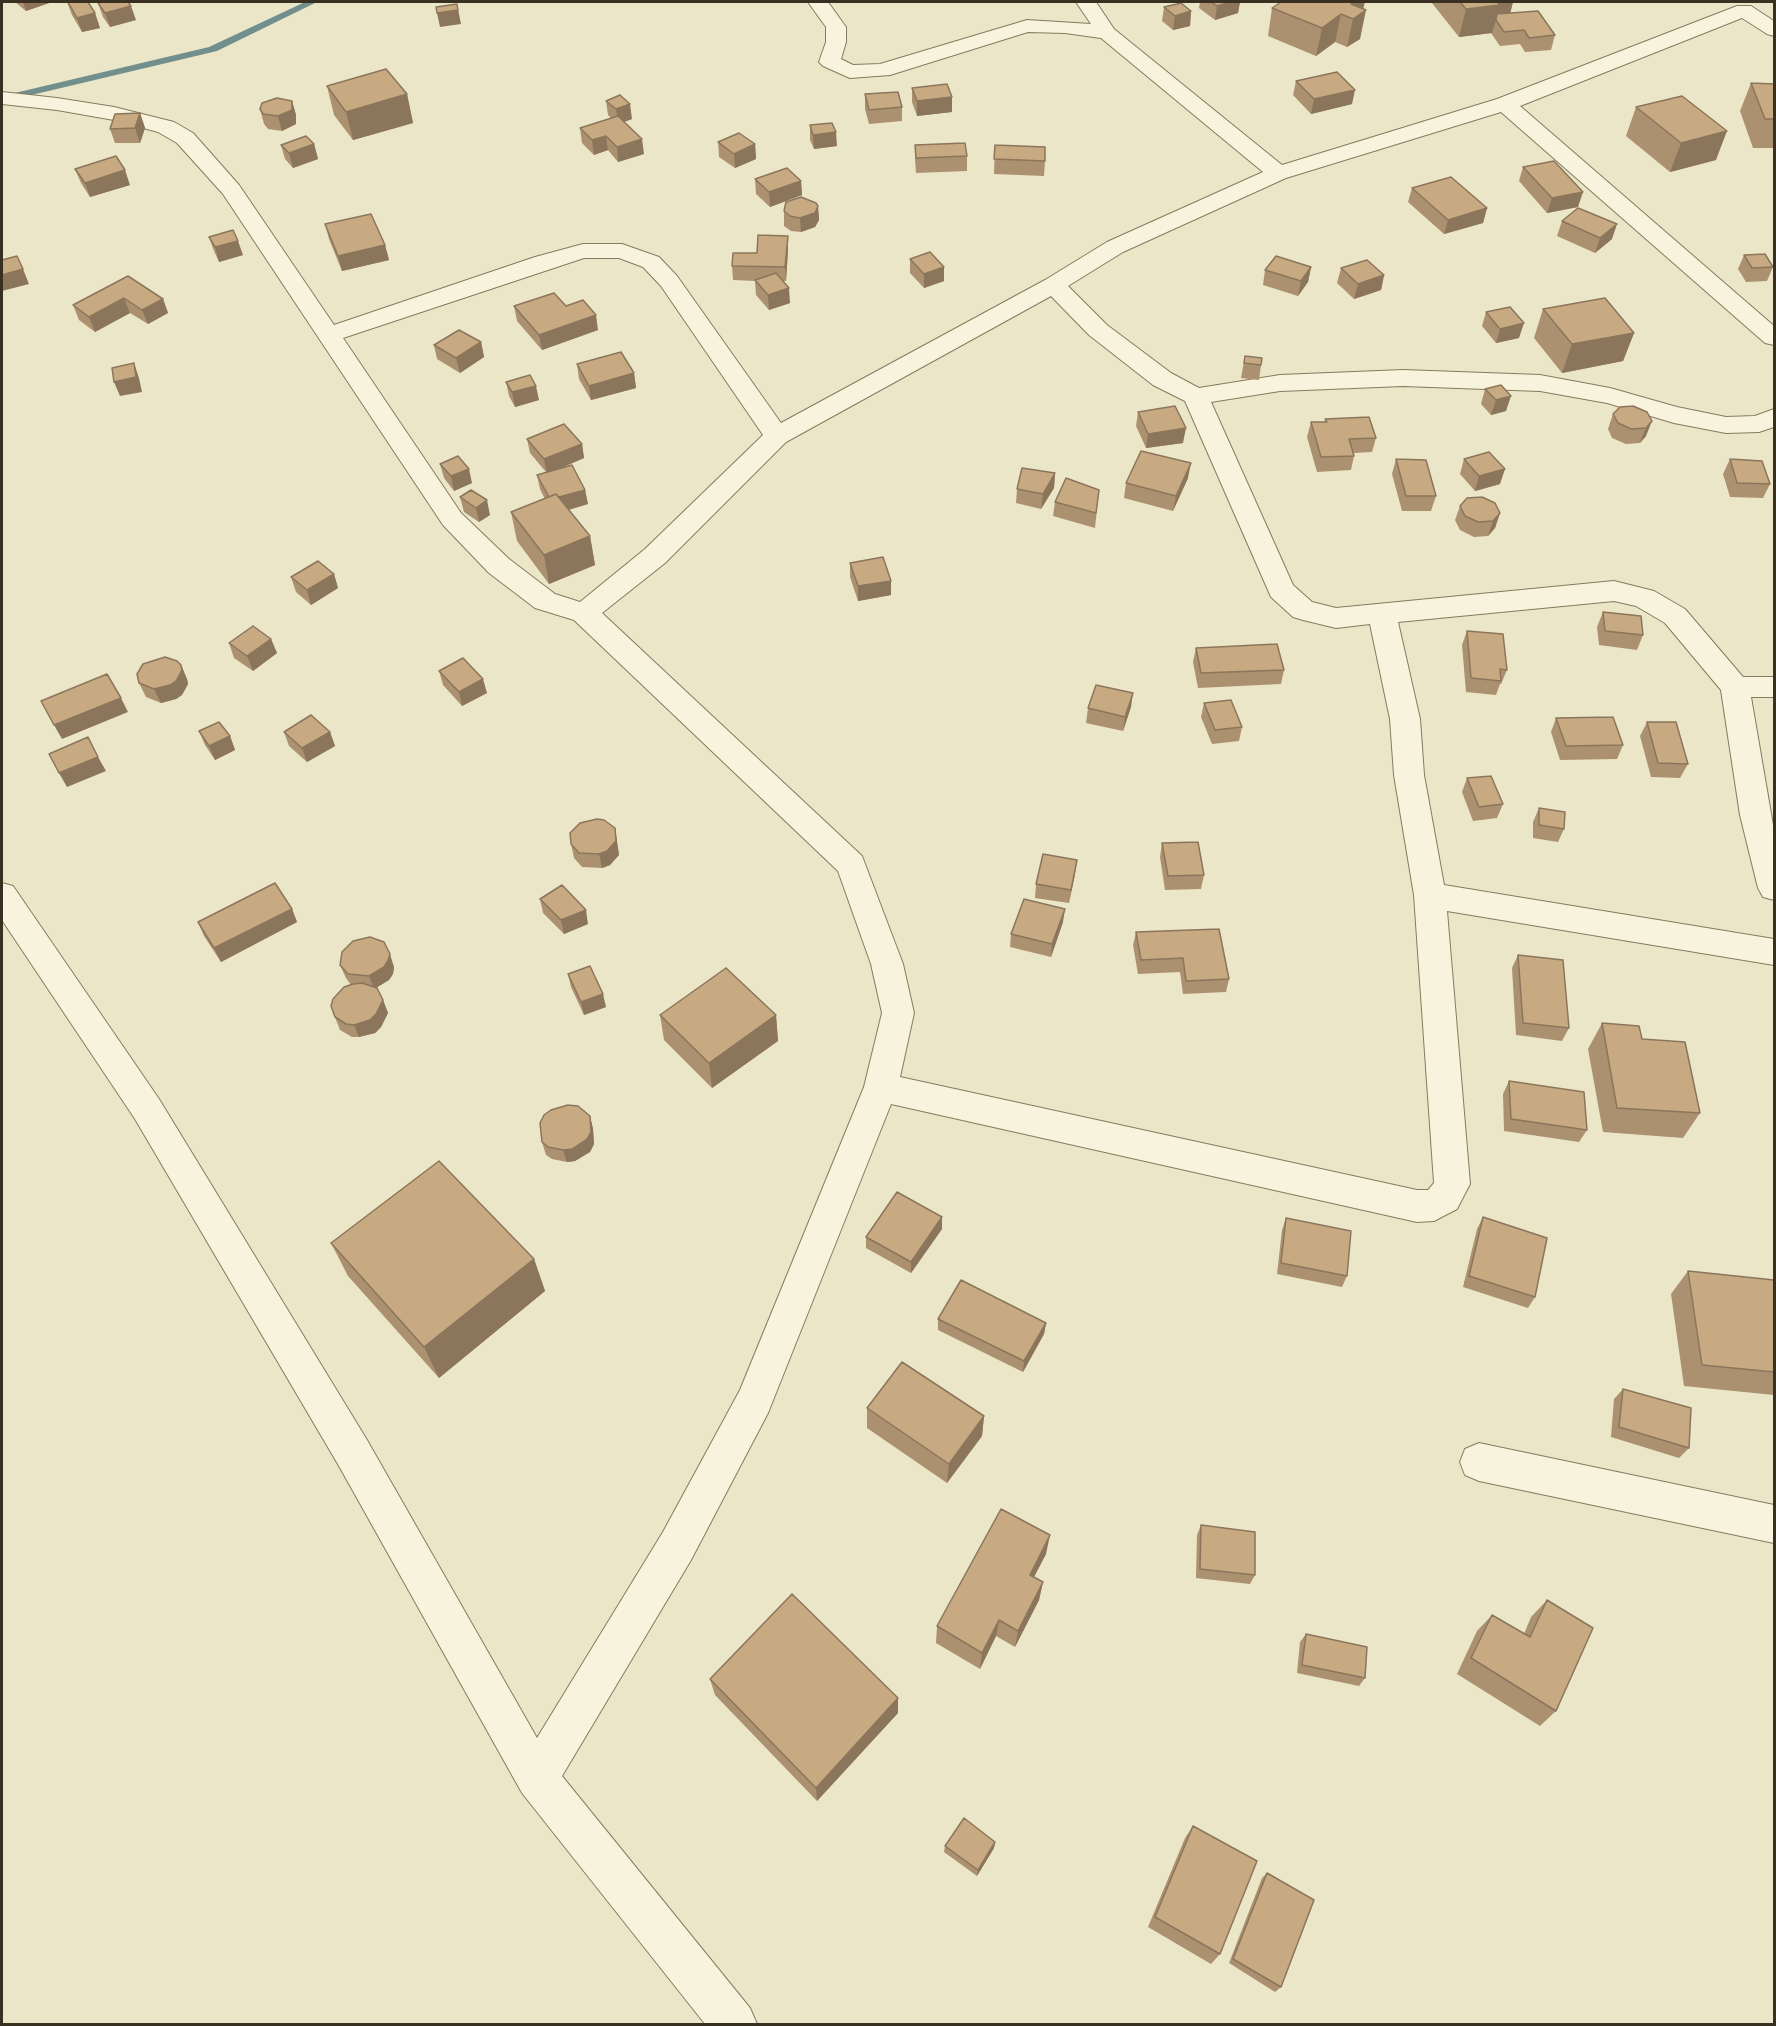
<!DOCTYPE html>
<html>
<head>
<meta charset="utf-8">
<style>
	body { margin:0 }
	#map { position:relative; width:1776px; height:2026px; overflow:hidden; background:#ece6c9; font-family:"Playfair Display",serif }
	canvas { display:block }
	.frame { position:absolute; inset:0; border:3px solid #393022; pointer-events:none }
</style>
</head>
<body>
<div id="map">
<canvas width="1776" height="2026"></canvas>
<div class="frame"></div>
</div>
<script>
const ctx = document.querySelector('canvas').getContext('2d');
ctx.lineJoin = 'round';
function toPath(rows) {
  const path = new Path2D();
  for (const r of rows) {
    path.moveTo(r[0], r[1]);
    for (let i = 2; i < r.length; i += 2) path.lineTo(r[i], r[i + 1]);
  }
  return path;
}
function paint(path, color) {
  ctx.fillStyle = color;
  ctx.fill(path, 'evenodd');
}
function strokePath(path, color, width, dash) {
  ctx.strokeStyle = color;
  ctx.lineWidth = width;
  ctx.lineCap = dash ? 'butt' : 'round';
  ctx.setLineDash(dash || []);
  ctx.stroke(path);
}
paint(toPath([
	[305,2,317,2,217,51,2,102,2,96,209,47,305,2]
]), '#718f8c');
const minor = toPath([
	[808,2,828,2,843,23,846,27,846,42,841,59,853,65,880,64,1027,20,1091,24,1076,2,1096,2,1114,29,1282,165,1497,99,1737,6,1751,6,1774,21,1774,36,1767,34,1742,18,1520,106,1774,326,1774,345,1765,343,1501,112,1286,178,1123,252,1068,286,1107,325,1171,373,1199,388,1280,375,1403,370,1540,375,1610,388,1677,407,1726,417,1755,416,1774,409,1774,427,1759,432,1726,433,1674,423,1607,403,1540,391,1403,386,1280,391,1211,402,1293,585,1312,602,1336,608,1614,581,1654,591,1685,609,1743,677,1774,677,1774,697,1751,697,1774,831,1774,900,1763,897,1758,888,1740,815,1721,690,1665,623,1636,606,1614,601,1398,622,1420,719,1424,775,1444,885,1774,939,1774,965,1447,911,1470,1184,1457,1209,1434,1221,1417,1222,891,1104,768,1413,691,1560,562,1776,750,2008,757,2024,705,2024,522,1793,339,1466,135,1119,2,920,2,883,13,886,159,1099,367,1440,537,1738,663,1532,740,1390,864,1087,882,1013,871,964,838,871,574,620,535,608,489,573,443,525,223,194,177,143,158,132,114,120,57,110,2,104,2,92,57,98,114,107,174,122,193,133,239,185,334,325,535,257,583,244,622,244,659,257,677,276,781,423,1045,280,1107,242,1263,172,1101,38,1065,33,1028,32,890,75,850,78,823,66,819,62,826,42,826,27,808,2],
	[584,258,619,258,643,267,661,286,763,435,645,549,580,602,555,594,509,559,461,513,343,338,584,258],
	[1051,296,1089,335,1153,385,1185,401,1271,597,1293,617,1303,620,1336,628,1370,624,1390,719,1394,775,1414,895,1434,1183,1428,1190,1417,1190,900,1077,914,1013,903,964,862,856,602,613,665,563,786,442,1051,296],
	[1479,1443,1774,1505,1774,1543,1479,1481,1465,1475,1460,1462,1465,1449,1479,1443]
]);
strokePath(minor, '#877a5f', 2);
paint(minor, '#f7f3dc');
paint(toPath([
	[15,2,52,2,26,11],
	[67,2,95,13,100,28,82,32,72,15],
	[1200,2,1240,2,1238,13,1215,20,1199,8],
	[1281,2,1366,2,1364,2,1363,9,1360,39,1347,47,1335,42,1316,56,1268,36,1272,8],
	[1432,2,1513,2,1510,13,1555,35,1551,50,1525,52,1520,44,1500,46,1491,33,1459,37,1432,3],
	[98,3,136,20,110,27,103,17],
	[1164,7,1191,11,1190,26,1173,30,1162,21],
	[1296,81,1352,104,1311,114,1293,95],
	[1751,83,1774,84,1774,148,1753,148,1740,111],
	[327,86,407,94,413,123,353,140,334,115],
	[912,88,952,97,952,112,917,116,912,102],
	[865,94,902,107,902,121,869,124,865,109],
	[292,101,296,115,296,124,282,131,268,129,264,124,260,109],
	[606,101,632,119,624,122,644,154,618,162,608,150,594,155,582,143,580,128,611,118,608,115],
	[1636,107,1716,160,1670,172,1626,136],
	[140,113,145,128,140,143,115,143,110,129],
	[810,125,837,146,814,149,810,140],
	[718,142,755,144,756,159,735,168,719,157],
	[314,144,318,159,293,168,285,159,281,145],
	[915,145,967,156,967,171,916,173,915,159],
	[995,145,1045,161,1044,176,994,174],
	[1523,167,1578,207,1547,213,1519,181],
	[75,169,130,185,90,197,81,183],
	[755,179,801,181,802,195,770,207,756,194],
	[1412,188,1487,208,1483,223,1444,234,1408,202],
	[818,206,819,220,815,227,801,232,791,231,784,226,784,211],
	[1562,221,1612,239,1595,253,1557,236],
	[325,224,385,245,389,260,342,271,329,239],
	[788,236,788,250,786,281,783,281,790,303,769,310,756,295,755,281,733,280,732,266,757,253],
	[209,237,243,255,219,262,214,251],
	[1744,255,1773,267,1767,281,1746,282,1738,269],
	[910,259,944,267,944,281,924,288,910,273],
	[1311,267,1308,282,1298,296,1263,285,1265,270],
	[1341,268,1384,275,1381,290,1354,299,1337,283],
	[128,276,163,299,168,313,148,324,130,313,95,332,79,320,73,305],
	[514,306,566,306,598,330,542,350,517,321],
	[1543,309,1634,333,1623,361,1562,373,1534,338],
	[1486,312,1519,338,1496,343,1482,326],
	[481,342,484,357,460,373,437,359,434,345],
	[1245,356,1261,365,1259,380,1241,378],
	[577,364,634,373,636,388,591,400,579,379],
	[506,382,539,400,515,407,509,396],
	[1485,389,1506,411,1491,415,1481,404],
	[1138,412,1183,443,1146,448,1136,426],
	[1647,412,1646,436,1640,443,1626,444,1612,438,1608,429,1613,414],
	[1325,419,1376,438,1372,452,1354,453,1354,456,1351,470,1317,472,1307,437,1311,422,1325,422],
	[527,439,582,444,584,458,561,468,585,490,588,504,569,510,590,536,595,565,549,584,517,541,511,512,545,499,540,489,537,475,546,472,530,453],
	[1396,459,1436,496,1431,511,1402,511,1392,474],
	[1464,459,1500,484,1475,491,1460,474],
	[1730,459,1770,484,1763,498,1730,497,1723,474],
	[440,464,472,483,454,491,444,478],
	[1055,473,1054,488,1041,509,1016,503,1017,489],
	[1188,478,1173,511,1124,498,1126,483],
	[1099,490,1095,528,1053,516,1055,502],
	[460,497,490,515,479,522,464,512],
	[1460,506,1500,513,1495,528,1488,536,1474,537,1460,530,1455,520],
	[850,563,891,595,858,601,850,577],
	[334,574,338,588,311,605,296,592,291,577],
	[1603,612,1643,635,1637,650,1599,645,1597,627],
	[1467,631,1507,670,1501,684,1500,684,1496,695,1466,692,1462,645],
	[271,639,277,653,253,671,234,658,229,643],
	[1196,648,1284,670,1281,684,1198,688,1193,662],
	[181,665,187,679,188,684,182,695,176,699,161,703,146,697,139,683],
	[439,671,487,693,462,706,443,685],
	[1204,703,1242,727,1239,741,1212,744,1201,717],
	[1131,707,1123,731,1086,723,1088,708],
	[1556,718,1623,745,1617,759,1560,760,1551,732],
	[1647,722,1688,764,1680,778,1651,777,1640,736],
	[199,731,230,736,235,750,215,760,205,745],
	[284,732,330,732,335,746,307,762,289,746],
	[1467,778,1503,804,1497,818,1473,821,1462,792],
	[1539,808,1564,829,1558,842,1533,838,1533,822],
	[615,828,619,855,610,865,602,868,582,867,574,858,571,844],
	[1162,843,1204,875,1201,889,1165,890,1160,857],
	[1077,860,1069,903,1035,898,1036,884],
	[540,899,588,924,564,934,543,913],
	[292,909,297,922,221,962,204,936,198,922],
	[1063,922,1051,957,1010,947,1011,934],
	[1136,932,1229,979,1226,992,1183,994,1180,972,1138,974,1133,945],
	[1518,955,1569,1028,1562,1041,1516,1035,1512,968],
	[340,965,394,967,393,974,389,980,376,988,383,1000,388,1013,381,1027,375,1033,359,1037,352,1037,340,1030,335,1017,351,985,346,978],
	[568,974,606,1007,584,1015,571,987],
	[660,1015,776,1015,778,1041,712,1088,664,1040],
	[1602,1023,1642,1039,1700,1113,1683,1138,1603,1132,1588,1049],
	[1509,1081,1587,1130,1579,1142,1504,1131,1503,1094],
	[590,1116,593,1129,594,1144,590,1152,575,1161,567,1162,552,1159,546,1155,542,1142],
	[942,1217,942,1229,911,1273,866,1248,866,1237],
	[1483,1217,1535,1297,1528,1308,1463,1287,1477,1229],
	[1286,1218,1347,1276,1342,1287,1277,1274,1282,1230],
	[331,1243,534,1259,545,1291,439,1378,348,1276],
	[1688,1271,1774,1280,1774,1395,1684,1386,1671,1294],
	[938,1319,1046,1323,1044,1334,1023,1372,938,1330],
	[1623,1389,1689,1448,1679,1458,1611,1437,1614,1399],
	[867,1408,984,1416,982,1436,947,1483,867,1428],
	[1201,1525,1255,1575,1250,1584,1196,1578,1197,1535],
	[1046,1554,1034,1577,1043,1582,1039,1600,1015,1647,996,1636,980,1669,936,1643,937,1626],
	[1547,1600,1556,1711,1540,1726,1457,1674,1477,1631,1492,1615,1524,1634,1531,1617],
	[1306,1634,1365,1678,1359,1686,1297,1673,1300,1642],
	[710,1679,898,1698,898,1713,817,1801,715,1695],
	[1193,1826,1220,1954,1211,1964,1148,1927,1185,1838],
	[995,1842,994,1848,977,1876,944,1852,945,1846],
	[1267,1873,1281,1987,1275,1992,1229,1963,1262,1878]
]), '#ab9170');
paint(toPath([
	[23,2,52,2,26,11],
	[1231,2,1240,2,1238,13,1215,20,1217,6],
	[1355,2,1365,2,1362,13,1366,10,1360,39,1347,47,1353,19,1351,4],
	[1491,2,1513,2,1508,22,1496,20,1492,33,1459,37,1466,9],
	[457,4,461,24,440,27,437,13],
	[131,6,136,20,110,27,105,13],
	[1191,11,1190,26,1173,30,1175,16],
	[95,13,100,28,82,32,77,18],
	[1341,14,1335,42,1316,56,1322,28],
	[1355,90,1352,104,1311,114,1314,99],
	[407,94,413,123,353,140,346,112],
	[952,97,952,112,917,116,917,101],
	[292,101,296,115,296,124,282,131,278,116],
	[630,104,632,119,618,124,616,109],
	[140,113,145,128,140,143,135,128],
	[1727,131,1716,160,1670,172,1681,143],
	[836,132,837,146,814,149,813,135],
	[606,136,608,150,594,155,592,140],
	[642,139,644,154,618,162,617,147],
	[314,144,318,159,293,168,289,153],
	[755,144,756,159,735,168,734,154],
	[125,170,130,185,90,197,85,183],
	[801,181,802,195,770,207,769,192],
	[1583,192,1578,207,1547,213,1552,198],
	[818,206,819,220,815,227,801,232,800,218],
	[1487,208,1483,223,1444,234,1448,220],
	[1617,224,1612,239,1595,253,1600,238],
	[788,236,788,250,786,281,785,267],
	[238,241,243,255,219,262,215,247],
	[385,245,389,260,342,271,338,256],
	[944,267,944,281,924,288,924,274],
	[1311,267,1308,282,1298,296,1301,281],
	[23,269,29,284,2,291,2,275],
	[1384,275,1381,290,1354,299,1358,284],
	[789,288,790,303,769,310,768,295],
	[124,298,130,313,95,332,89,317],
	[163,299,168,313,148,324,142,310],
	[596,315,598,330,542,350,539,335],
	[1524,323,1519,338,1496,343,1500,329],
	[1634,333,1623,361,1562,373,1572,344],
	[481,342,484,357,460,373,456,358],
	[134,363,139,378,142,392,120,396,114,382],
	[634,373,636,388,591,400,589,386],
	[536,386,539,400,515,407,512,392],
	[1511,396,1506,411,1491,415,1496,400],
	[1652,421,1646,436,1640,443,1646,428],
	[1186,428,1183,443,1146,448,1148,434],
	[582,444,584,458,547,474,544,459],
	[1191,463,1188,478,1173,511,1176,496],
	[469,469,472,483,454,491,451,476],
	[1505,469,1500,484,1475,491,1479,476],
	[1055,473,1054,488,1041,509,1043,494],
	[585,490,588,504,553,514,551,499],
	[487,500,490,515,479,522,476,508],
	[1500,513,1495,528,1488,536,1493,521],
	[590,536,595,565,549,584,544,555],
	[334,574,338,588,311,605,307,590],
	[891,581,891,595,858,601,858,586],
	[271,639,277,653,253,671,247,656],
	[181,665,187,679,188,684,182,695,176,699,161,703,154,689],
	[483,679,487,693,462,706,459,692],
	[1133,693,1131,707,1123,731,1125,717],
	[121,698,128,712,62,739,54,725],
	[330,732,335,746,307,762,302,748],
	[230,736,235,750,215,760,209,746],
	[98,757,106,771,67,787,59,773],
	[615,828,619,855,610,865,602,868,599,854],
	[1077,860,1075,874,1069,903,1071,890],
	[292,909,297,922,221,962,214,948],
	[1065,909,1063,922,1051,957,1052,944],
	[586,910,588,924,564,934,561,920],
	[390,954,394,967,393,974,389,980,374,989,369,976],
	[603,994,606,1007,584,1015,581,1002],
	[383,1000,388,1013,381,1027,375,1033,359,1037,354,1025],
	[776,1015,778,1041,712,1088,709,1063],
	[590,1116,593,1129,594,1144,590,1152,575,1161,567,1162,563,1150],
	[942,1217,942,1229,911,1273,911,1262],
	[534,1259,545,1291,439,1378,424,1347],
	[1046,1323,1044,1334,1023,1372,1024,1361],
	[984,1416,982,1436,947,1483,949,1464],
	[1050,1535,1046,1554,1026,1592,1030,1575],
	[1043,1582,1039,1600,1015,1647,1018,1631],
	[999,1620,996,1636,980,1669,982,1653],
	[898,1698,898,1713,817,1801,816,1788],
	[995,1842,994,1848,977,1876,978,1870]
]), '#8b765b');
const building = toPath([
	[68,2,88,2,95,13,77,18,68,2],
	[104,2,128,2,131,6,105,13,98,3,104,2],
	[1211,2,1231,2,1217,6,1211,2],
	[1281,2,1355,2,1351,4,1366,10,1353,19,1341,14,1322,28,1272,8,1281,2],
	[1460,2,1497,2,1500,5,1466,9,1460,2],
	[1181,3,1191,11,1175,16,1164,7,1181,3],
	[457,4,458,10,437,13,436,7,457,4],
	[1538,11,1555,35,1529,38,1524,30,1504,32,1496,20,1497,14,1538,11],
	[386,69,407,94,346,112,327,86,386,69],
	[1337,72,1355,90,1314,99,1296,81,1337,72],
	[1751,83,1774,84,1774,119,1765,119,1751,83],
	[947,84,952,97,917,101,912,88,947,84],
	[898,92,902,107,869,110,865,94,898,92],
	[620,95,630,104,616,109,606,101,620,95],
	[1682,96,1727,131,1681,143,1636,107,1682,96],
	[277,98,292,101,292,110,278,116,263,114,260,109,262,103,277,98],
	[140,113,135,128,110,129,115,114,140,113],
	[618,116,642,139,617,147,606,136,592,140,580,128,618,116],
	[832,123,836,132,813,135,810,125,832,123],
	[739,133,755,144,734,154,718,142,739,133],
	[306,136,314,144,289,153,281,145,306,136],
	[965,143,967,156,916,158,915,145,965,143],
	[995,145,1045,147,1045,161,994,159,995,145],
	[116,156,125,170,85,183,75,169,116,156],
	[1554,161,1583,192,1552,198,1523,167,1554,161],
	[787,168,801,181,769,192,755,179,787,168],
	[1451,177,1487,208,1448,220,1412,188,1451,177],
	[801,197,816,203,818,206,815,213,800,218,790,216,784,211,786,202,801,197],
	[1578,208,1617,224,1600,238,1562,221,1578,208],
	[371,214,385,245,338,256,325,224,371,214],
	[233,230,238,241,215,247,209,237,233,230],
	[758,235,788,236,785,267,732,266,733,253,757,253,758,235],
	[930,252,944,267,924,274,910,259,930,252],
	[1765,254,1773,267,1752,268,1744,255,1765,254],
	[17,256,23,269,2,275,2,260,17,256],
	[1276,256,1311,267,1301,281,1265,270,1276,256],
	[1367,260,1384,275,1358,284,1341,268,1367,260],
	[776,273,789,288,768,295,755,280,776,273],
	[128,276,163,299,142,310,124,298,89,317,73,305,128,276],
	[554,293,566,306,583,300,596,315,539,335,514,306,554,293],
	[1605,298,1634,333,1572,344,1543,309,1605,298],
	[1510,307,1524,323,1500,329,1486,312,1510,307],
	[459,330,481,342,456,358,434,345,459,330],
	[621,352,634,373,589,386,577,364,621,352],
	[1245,356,1262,358,1261,365,1244,363,1245,356],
	[134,363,136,377,114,382,112,368,134,363],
	[530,375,536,386,512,392,506,382,530,375],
	[1501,385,1511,396,1496,400,1485,389,1501,385],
	[1175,406,1186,428,1148,434,1138,412,1175,406],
	[1633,406,1647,412,1652,421,1646,428,1631,429,1618,423,1613,414,1620,407,1633,406],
	[1369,417,1376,438,1349,439,1354,456,1321,457,1311,422,1327,422,1325,419,1369,417],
	[564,424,582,444,544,459,527,439,564,424],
	[1141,451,1191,463,1176,496,1126,483,1141,451],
	[1489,452,1505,469,1479,476,1464,459,1489,452],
	[458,456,469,469,451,476,440,464,458,456],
	[1396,459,1426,460,1436,496,1406,496,1396,459],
	[1730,459,1762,461,1770,484,1737,483,1730,459],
	[572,465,585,490,559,497,556,494,549,497,537,475,572,465],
	[1022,468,1055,473,1043,494,1017,489,1022,468],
	[1066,478,1099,490,1096,513,1055,502,1066,478],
	[471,490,487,500,476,508,460,497,471,490],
	[556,494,590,536,544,555,511,512,556,494],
	[1482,497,1495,503,1500,513,1493,521,1478,522,1465,516,1460,506,1467,498,1482,497],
	[883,557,891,581,858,586,850,563,883,557],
	[318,561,334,574,307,590,291,577,318,561],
	[1603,612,1641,616,1643,635,1605,631,1603,612],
	[253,626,271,639,247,656,229,643,253,626],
	[1467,631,1503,634,1507,670,1500,669,1501,681,1471,678,1467,631],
	[1277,644,1284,670,1201,673,1196,648,1277,644],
	[165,657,177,661,181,665,182,670,176,681,170,685,154,689,139,683,137,674,143,664,165,657],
	[463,658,483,679,459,692,439,671,463,658],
	[107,674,121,698,54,725,41,701,107,674],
	[1096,685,1133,693,1125,717,1088,708,1096,685],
	[1231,700,1242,727,1215,730,1204,703,1231,700],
	[311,715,330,732,302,748,284,732,311,715],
	[1613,717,1623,745,1566,746,1556,718,1613,717],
	[219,722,230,736,209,746,199,731,219,722],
	[1647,722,1676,722,1688,764,1658,763,1647,722],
	[88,737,98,757,59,773,49,754,88,737],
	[1491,776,1503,804,1479,807,1467,778,1491,776],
	[1539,808,1565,812,1564,829,1539,825,1539,808],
	[597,819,604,820,615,828,616,841,607,851,599,854,579,853,571,844,570,833,580,823,597,819],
	[1198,842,1204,875,1168,876,1162,843,1198,842],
	[1043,854,1077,860,1071,890,1036,884,1043,854],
	[275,883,292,909,214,948,198,922,275,883],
	[562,885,586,910,561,920,540,899,562,885],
	[1024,899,1065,909,1052,944,1011,934,1024,899],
	[1219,929,1229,979,1186,981,1183,958,1141,960,1136,932,1219,929],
	[370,937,384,942,390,954,388,960,384,967,369,976,348,974,340,965,342,952,353,941,370,937],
	[1518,955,1563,960,1569,1028,1523,1023,1518,955],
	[590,966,603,994,581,1002,568,974,590,966],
	[726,968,776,1015,709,1063,660,1015,726,968],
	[362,983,377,988,383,1000,376,1014,370,1020,354,1025,346,1024,335,1017,331,1006,333,999,344,987,353,984,362,983],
	[1602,1023,1639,1026,1642,1039,1685,1042,1700,1113,1617,1108,1602,1023],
	[1509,1081,1584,1092,1587,1130,1511,1119,1509,1081],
	[568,1105,578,1106,590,1116,591,1132,587,1139,572,1149,563,1150,548,1147,542,1142,540,1123,544,1115,551,1110,568,1105],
	[439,1161,534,1259,424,1347,331,1243,439,1161],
	[897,1192,942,1217,911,1262,866,1237,897,1192],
	[1483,1217,1547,1238,1535,1297,1469,1276,1483,1217],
	[1286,1218,1351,1231,1347,1276,1281,1263,1286,1218],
	[1688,1271,1774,1280,1774,1372,1702,1365,1688,1271],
	[961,1280,1046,1323,1024,1361,938,1319,961,1280],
	[902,1362,984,1416,949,1464,867,1408,902,1362],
	[1623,1389,1691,1408,1689,1448,1619,1427,1623,1389],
	[1001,1509,1050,1535,1030,1575,1043,1582,1018,1631,999,1620,982,1653,937,1626,1001,1509],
	[1201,1525,1255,1532,1255,1575,1200,1569,1201,1525],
	[792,1594,898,1698,816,1788,710,1679,792,1594],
	[1547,1600,1593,1628,1556,1711,1471,1658,1492,1615,1530,1637,1547,1600],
	[1306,1634,1367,1647,1365,1678,1302,1665,1306,1634],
	[964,1818,995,1842,978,1870,945,1846,964,1818],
	[1193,1826,1257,1861,1220,1954,1155,1917,1193,1826],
	[1267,1873,1314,1900,1281,1987,1233,1959,1267,1873]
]);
paint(building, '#c7a982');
strokePath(building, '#8b765b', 1.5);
</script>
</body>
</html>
